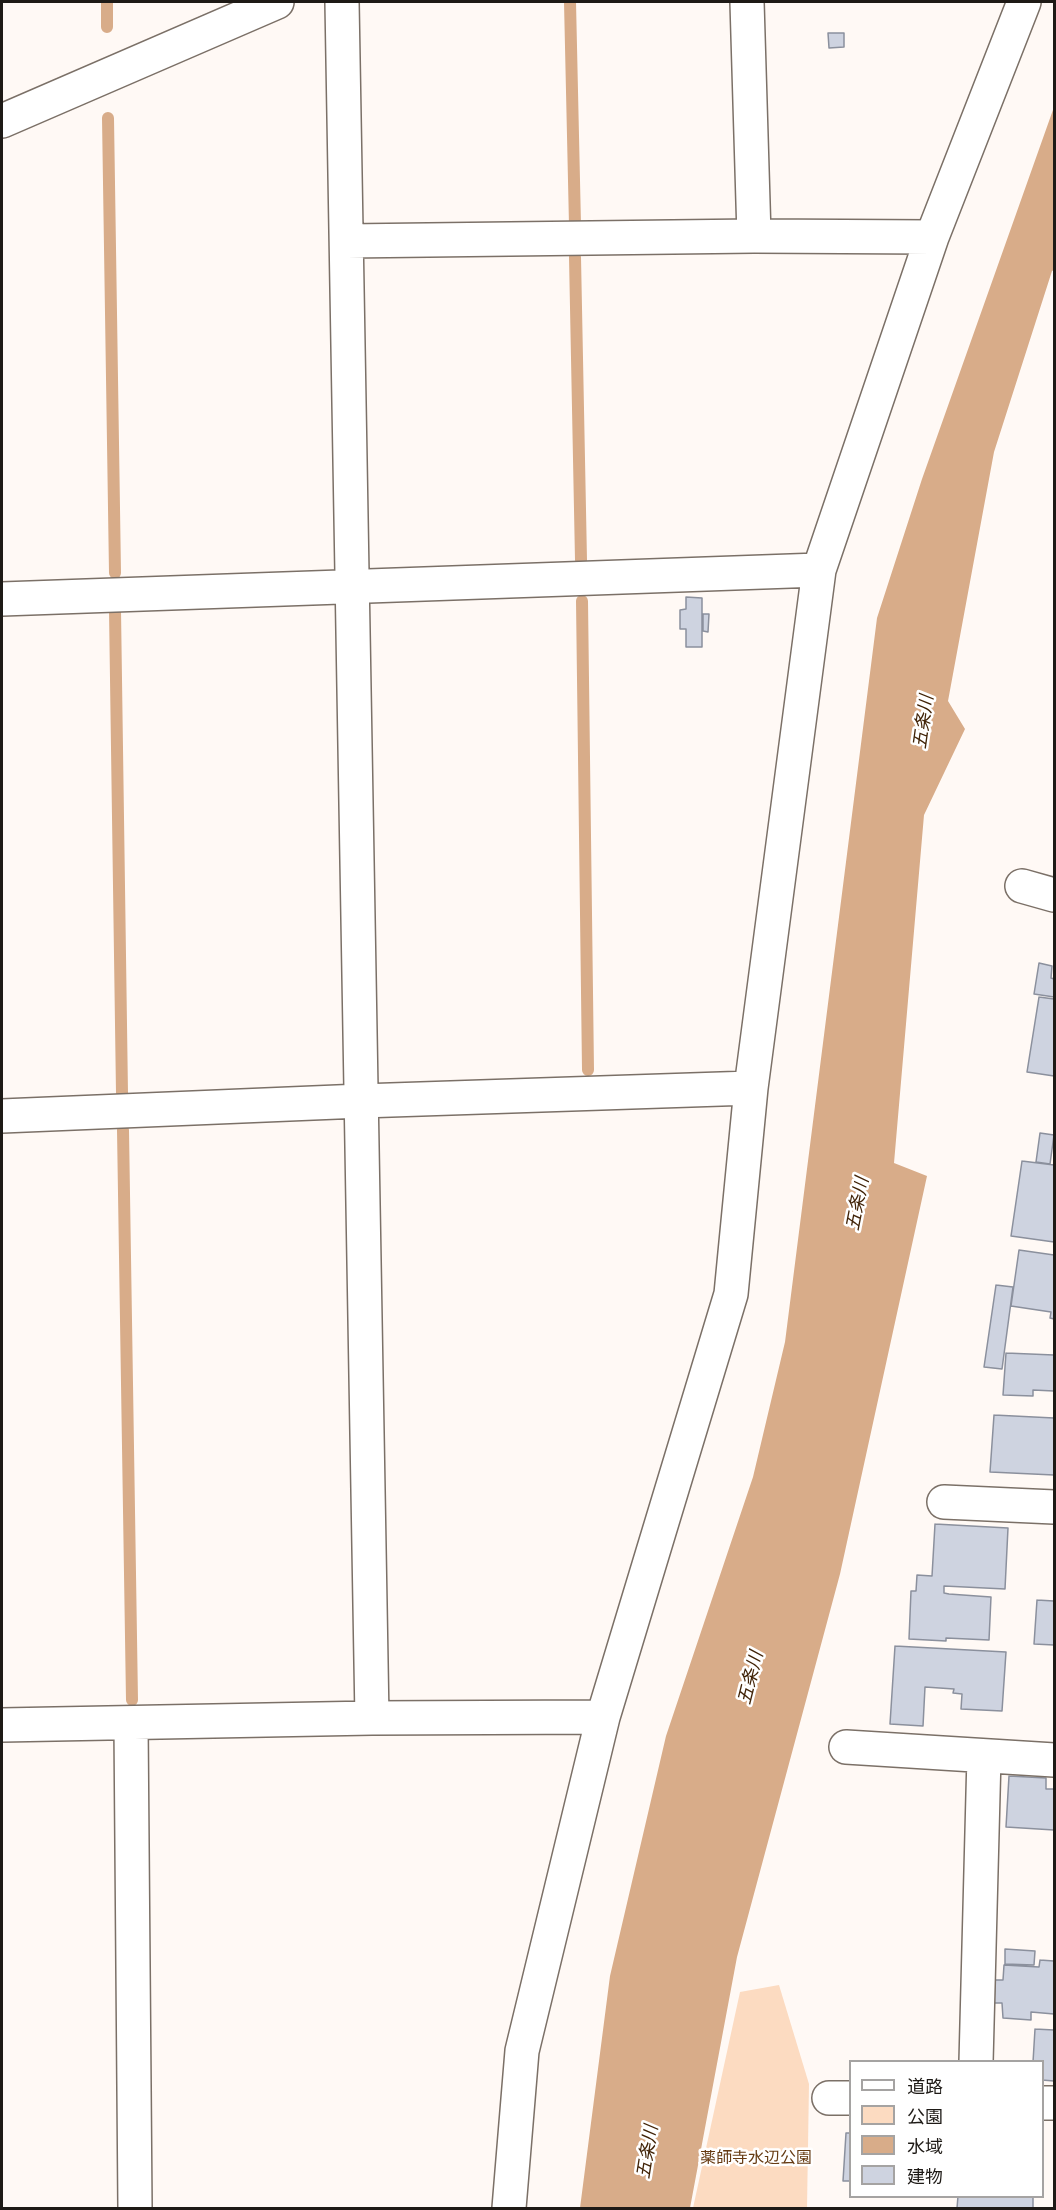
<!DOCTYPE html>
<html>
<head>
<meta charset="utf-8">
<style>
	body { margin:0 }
	#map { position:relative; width:1056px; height:2210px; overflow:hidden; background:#fff9f5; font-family:"PT Sans","Noto Sans JP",sans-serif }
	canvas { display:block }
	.frame { position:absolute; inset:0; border:3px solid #1e1a16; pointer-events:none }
	.legend { position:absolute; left:849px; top:2060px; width:195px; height:138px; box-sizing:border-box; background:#fff; border:2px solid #a5a3a2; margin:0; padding:8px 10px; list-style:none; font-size:18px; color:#1e1a16 }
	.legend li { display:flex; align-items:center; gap:12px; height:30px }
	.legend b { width:30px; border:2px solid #a5a3a2 }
</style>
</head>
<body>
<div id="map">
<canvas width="1056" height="2210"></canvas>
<div class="frame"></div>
<ul class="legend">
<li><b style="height:8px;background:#fff"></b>道路</li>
<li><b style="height:16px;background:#fcdbc1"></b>公園</li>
<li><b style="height:16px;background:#d8ac89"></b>水域</li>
<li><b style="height:16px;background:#ced3e0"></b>建物</li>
</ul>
</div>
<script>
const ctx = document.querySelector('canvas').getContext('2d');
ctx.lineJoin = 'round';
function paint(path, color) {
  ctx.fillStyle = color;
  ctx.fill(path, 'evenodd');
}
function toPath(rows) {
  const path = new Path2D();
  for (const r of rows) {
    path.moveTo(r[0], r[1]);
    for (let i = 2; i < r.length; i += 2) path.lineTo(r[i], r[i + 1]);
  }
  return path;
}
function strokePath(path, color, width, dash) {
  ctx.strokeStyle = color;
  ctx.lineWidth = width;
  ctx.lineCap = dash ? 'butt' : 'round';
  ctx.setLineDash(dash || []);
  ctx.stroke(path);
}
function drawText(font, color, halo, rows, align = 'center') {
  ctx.font = font + ' "PT Sans","Noto Sans JP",sans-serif';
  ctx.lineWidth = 5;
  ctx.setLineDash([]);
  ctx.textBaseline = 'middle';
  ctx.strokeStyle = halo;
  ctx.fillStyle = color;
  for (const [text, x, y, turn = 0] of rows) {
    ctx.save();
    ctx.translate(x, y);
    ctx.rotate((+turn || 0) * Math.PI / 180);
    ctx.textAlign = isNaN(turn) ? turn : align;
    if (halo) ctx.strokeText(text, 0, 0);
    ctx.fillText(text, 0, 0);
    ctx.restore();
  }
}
paint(toPath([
	[779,1985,809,2084,807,2208,693,2208,740,1992]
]), '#fcdbc1');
paint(toPath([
	[1054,107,1054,270,1052,271,994,452,948,701,965,729,924,815,894,1163,927,1176,840,1574,737,1957,690,2208,580,2208,610,1976,666,1736,753,1477,785,1342,877,618,922,479]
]), '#d8ac89');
strokePath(toPath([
	[107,2,107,27],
	[570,2,575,225],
	[108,118,115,573],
	[575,257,581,560],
	[582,601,588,1070],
	[115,610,122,1093],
	[123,1130,132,1700]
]), '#d8ac89', 12);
const building = toPath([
	[828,33,844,33,844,47,829,48,828,33],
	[686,597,702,598,702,647,686,647,686,629,680,629,680,610,686,609,686,597],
	[703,614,709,614,708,632,703,631,703,614],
	[1039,963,1052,966,1051,978,1054,979,1054,997,1034,994,1039,963],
	[1039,997,1054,999,1054,1076,1027,1072,1039,997],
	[1040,1133,1054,1135,1050,1164,1036,1162,1040,1133],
	[1022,1161,1054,1165,1054,1242,1011,1236,1022,1161],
	[1019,1250,1054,1255,1054,1319,1050,1318,1051,1312,1011,1306,1019,1250],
	[996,1285,1013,1287,1002,1369,984,1367,996,1285],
	[1006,1353,1054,1355,1054,1391,1033,1390,1033,1396,1003,1395,1006,1353],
	[994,1415,1054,1418,1054,1475,990,1472,994,1415],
	[935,1524,1008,1528,1005,1589,944,1586,944,1593,949,1594,991,1597,989,1640,946,1638,946,1641,909,1639,911,1591,916,1591,917,1575,932,1576,935,1524],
	[1037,1600,1054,1601,1054,1645,1034,1644,1037,1600],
	[895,1646,1006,1652,1002,1711,961,1709,962,1694,953,1693,954,1689,925,1687,923,1726,890,1724,895,1646],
	[1009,1776,1046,1778,1046,1789,1054,1789,1054,1830,1006,1827,1009,1776],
	[1005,1949,1035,1951,1034,1965,1005,1964,1005,1949],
	[1040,1960,1054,1961,1054,2014,1031,2012,1031,2020,1003,2018,1002,2003,994,2003,995,1980,1003,1980,1004,1965,1039,1967,1040,1960],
	[1035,2029,1054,2030,1054,2081,1042,2080,1042,2062,1033,2062,1035,2029],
	[846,2133,850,2133,850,2181,843,2181,846,2133],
	[958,2196,1033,2196,1033,2208,957,2208,958,2196]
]);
paint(building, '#ced3e0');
strokePath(building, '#8b909d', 1.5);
const minor = toPath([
	[342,2,372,1718],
	[747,2,754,236],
	[347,241,754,236,932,237],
	[2,599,819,570],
	[1022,886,1054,895],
	[2,1116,361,1101,751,1088],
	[944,1502,1054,1507],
	[131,1724,135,2208],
	[2,1725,372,1718,603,1717],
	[846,1747,1054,1760],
	[976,2062,984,1756],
	[829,2098,850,2098],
	[1042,2103,1054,2103],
	[509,2208,522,2051,603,1717,731,1294,751,1088,819,570,932,237,1024,2]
]);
const tertiary = toPath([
	[2,121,277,2]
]);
strokePath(minor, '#7b7067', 36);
strokePath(tertiary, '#7b7067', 36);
strokePath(minor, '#fff', 33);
strokePath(tertiary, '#fff', 33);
drawText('16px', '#663b13', '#fff', [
	["薬師寺水辺公園",756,2158]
]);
drawText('italic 18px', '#412307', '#fff', [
	["五条川",924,722,-82],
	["五条川",858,1204,-79],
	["五条川",751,1678,-76],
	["五条川",648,2152,-81]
]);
</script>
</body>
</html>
